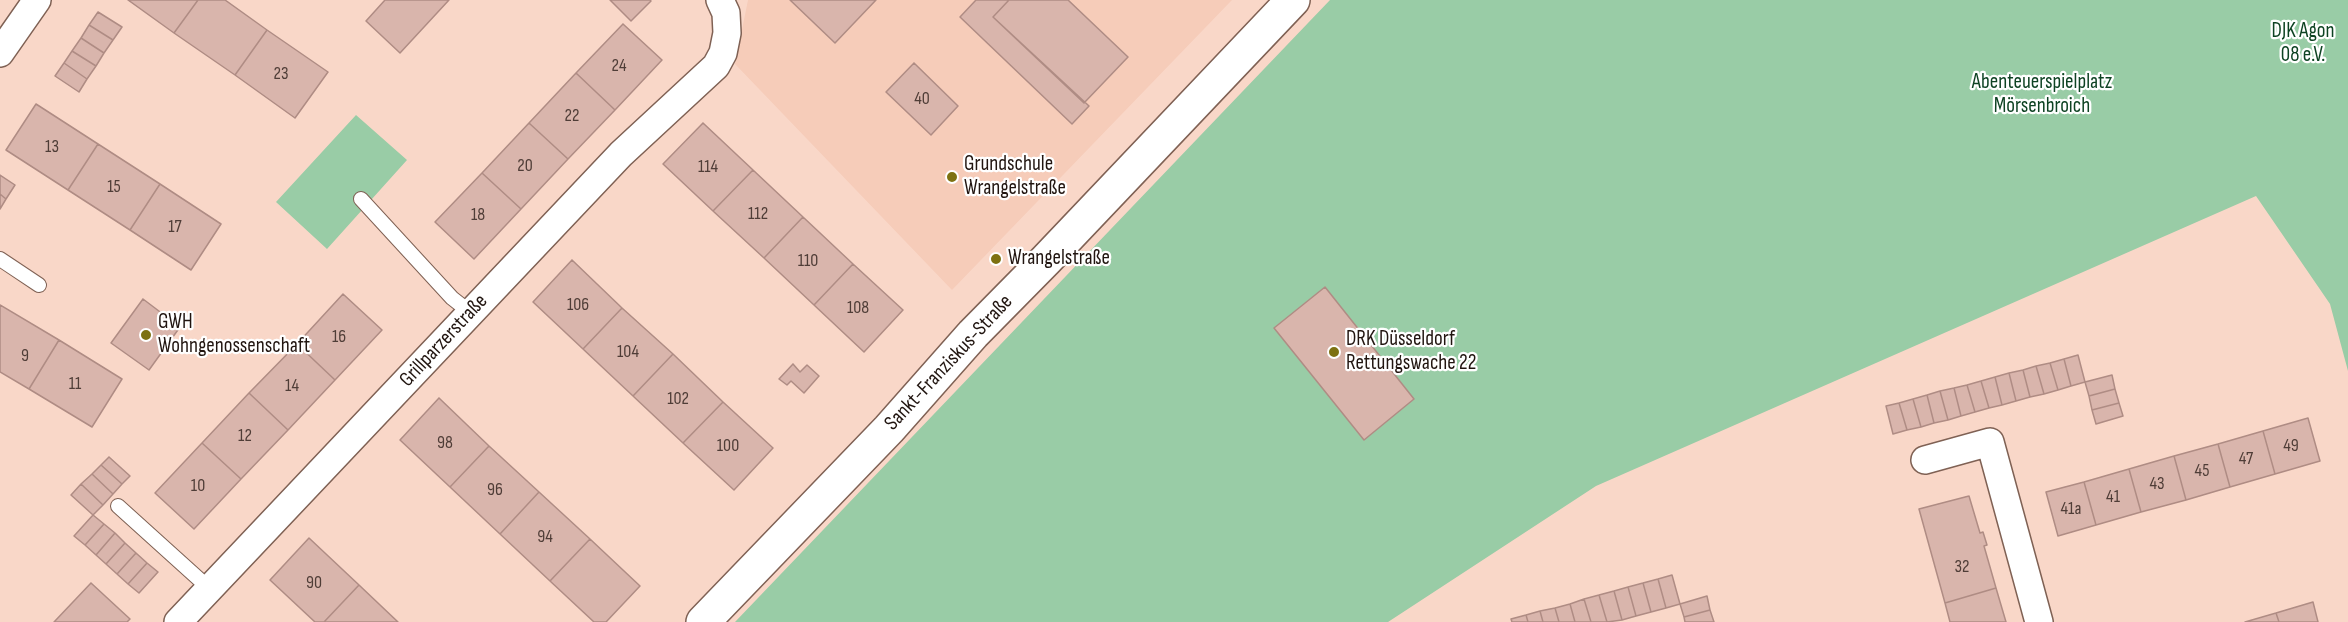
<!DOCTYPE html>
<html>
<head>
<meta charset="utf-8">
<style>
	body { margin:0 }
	canvas { display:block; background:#f9d7c8 }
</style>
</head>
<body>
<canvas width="2348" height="622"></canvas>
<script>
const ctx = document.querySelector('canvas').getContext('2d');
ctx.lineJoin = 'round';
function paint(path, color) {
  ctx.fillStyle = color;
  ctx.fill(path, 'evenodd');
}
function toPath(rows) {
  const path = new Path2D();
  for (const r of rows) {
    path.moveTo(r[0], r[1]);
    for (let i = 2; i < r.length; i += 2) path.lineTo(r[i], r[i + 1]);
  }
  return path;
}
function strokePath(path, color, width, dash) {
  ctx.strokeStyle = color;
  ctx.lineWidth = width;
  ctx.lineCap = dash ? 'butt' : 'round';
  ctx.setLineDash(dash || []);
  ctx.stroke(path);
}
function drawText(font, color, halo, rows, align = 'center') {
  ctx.font = font + ' "Sofia Sans Condensed",sans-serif';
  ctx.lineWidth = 4.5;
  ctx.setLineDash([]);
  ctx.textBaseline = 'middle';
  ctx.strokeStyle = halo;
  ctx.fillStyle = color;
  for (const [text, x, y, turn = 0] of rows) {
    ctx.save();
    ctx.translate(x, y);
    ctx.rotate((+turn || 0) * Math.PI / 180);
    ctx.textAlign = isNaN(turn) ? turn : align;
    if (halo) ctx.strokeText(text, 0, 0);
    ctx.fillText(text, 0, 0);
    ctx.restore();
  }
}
paint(toPath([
	[748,0,1232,0,952,290,735,64]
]), '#f6ccb9');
paint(toPath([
	[1330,0,2348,0,2348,371,2330,304,2256,196,1596,486,1388,622,735,622],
	[356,115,407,160,327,249,276,202]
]), '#99cca6');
const building = toPath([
	[128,0,198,0,174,33,128,0],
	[198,0,225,0,267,30,235,75,174,33,198,0],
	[385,0,449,0,400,53,366,21,385,0],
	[610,0,650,0,651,1,631,21,610,0],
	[790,0,876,0,835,43,790,0],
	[976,0,1009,0,993,17,1089,106,1072,124,960,17,976,0],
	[1009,0,1068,0,1128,57,1084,103,993,17,1009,0],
	[98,12,122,27,113,40,89,25,98,12],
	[623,24,662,60,615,110,576,73,623,24],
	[89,25,113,40,104,53,81,38,89,25],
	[267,30,328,72,295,118,235,75,267,30],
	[81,38,104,53,96,66,72,51,81,38],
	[72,51,96,66,87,79,64,63,72,51],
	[64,63,87,79,79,92,55,76,64,63],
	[914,63,958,106,931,135,886,92,914,63],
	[576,73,615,110,568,159,529,123,576,73],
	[36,104,98,144,68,190,6,150,36,104],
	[529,123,568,159,521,209,482,173,529,123],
	[703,123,753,170,713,211,663,164,703,123],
	[98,144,160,184,130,230,68,190,98,144],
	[753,170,803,217,764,258,713,211,753,170],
	[482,173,521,209,474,259,435,222,482,173],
	[0,175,15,185,6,199,0,194,0,175],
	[160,184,221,224,191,270,130,230,160,184],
	[0,194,6,199,0,209,0,194],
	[803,217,853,264,814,305,764,258,803,217],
	[572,260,622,308,583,349,533,302,572,260],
	[853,264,903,310,864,352,814,305,853,264],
	[1325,287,1414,399,1364,440,1274,328,1325,287],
	[343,294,382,330,335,380,297,344,343,294],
	[143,299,180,327,149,370,111,343,143,299],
	[0,305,59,340,29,389,0,372,0,305],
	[622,308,673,354,633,396,583,349,622,308],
	[59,340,122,379,92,427,29,389,59,340],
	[297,344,335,380,288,430,249,393,297,344],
	[673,354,723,402,683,443,633,396,673,354],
	[2078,355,2085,382,2071,386,2064,359,2078,355],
	[2064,359,2071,386,2058,390,2050,363,2064,359],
	[2050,363,2058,390,2044,394,2036,366,2050,363],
	[793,364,800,372,807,365,819,376,804,393,791,381,787,385,779,379,793,364],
	[2036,366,2044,394,2030,397,2023,370,2036,366],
	[2023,370,2030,397,2016,401,2009,373,2023,370],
	[2009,373,2016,401,2002,405,1995,377,2009,373],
	[2112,375,2115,389,2089,396,2085,382,2112,375],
	[1995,377,2002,405,1989,408,1981,381,1995,377],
	[1981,381,1989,408,1975,412,1967,385,1981,381],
	[1967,385,1975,412,1961,416,1954,388,1967,385],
	[1954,388,1961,416,1948,420,1940,391,1954,388],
	[2115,389,2119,403,2092,410,2089,396,2115,389],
	[1940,391,1948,420,1934,423,1927,395,1940,391],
	[249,393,288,430,241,479,202,443,249,393],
	[1927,395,1934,423,1921,427,1913,399,1927,395],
	[439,398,489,446,450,487,400,440,439,398],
	[1913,399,1921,427,1907,430,1899,403,1913,399],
	[723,402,773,448,734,490,683,443,723,402],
	[1899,403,1907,430,1893,434,1886,406,1899,403],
	[2119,403,2123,416,2096,424,2092,410,2119,403],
	[2308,418,2320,461,2275,474,2263,431,2308,418],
	[2263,431,2275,474,2230,487,2218,444,2263,431],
	[202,443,241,479,194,529,155,493,202,443],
	[2218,444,2230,487,2186,500,2174,456,2218,444],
	[489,446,539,492,500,534,450,487,489,446],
	[2174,456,2186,500,2141,512,2129,469,2174,456],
	[109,457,130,476,122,484,101,465,109,457],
	[101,465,122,484,113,494,92,474,101,465],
	[2129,469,2141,512,2096,525,2084,482,2129,469],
	[92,474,113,494,103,505,81,484,92,474],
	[2084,482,2096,525,2058,536,2046,492,2084,482],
	[81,484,103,505,93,515,71,495,81,484],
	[539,492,590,539,550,581,500,534,539,492],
	[1969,496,1980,533,1983,532,1987,545,1984,546,1996,588,1945,603,1919,509,1969,496],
	[93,515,104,524,85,545,74,536,93,515],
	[104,524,115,533,96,555,85,545,104,524],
	[115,533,125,543,106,564,96,555,115,533],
	[309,538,359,585,324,622,315,622,270,580,309,538],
	[590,539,640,586,606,622,594,622,550,581,590,539],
	[125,543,136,553,117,574,106,564,125,543],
	[136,553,147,563,128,584,117,574,136,553],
	[147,563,158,572,139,593,128,584,147,563],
	[1672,575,1680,604,1666,608,1658,579,1672,575],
	[1658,579,1666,608,1651,612,1643,583,1658,579],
	[91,583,130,619,127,622,54,622,91,583],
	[1643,583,1651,612,1636,616,1628,587,1643,583],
	[359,585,398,622,324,622,359,585],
	[1628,587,1636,616,1622,620,1614,591,1628,587],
	[1996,588,2006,622,1950,622,1945,603,1996,588],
	[1614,591,1622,620,1607,622,1599,595,1614,591],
	[1599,595,1607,622,1591,622,1584,599,1599,595],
	[1707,596,1710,610,1684,617,1680,604,1707,596],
	[1584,599,1591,622,1575,622,1570,604,1584,599],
	[2313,602,2318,622,2279,622,2276,613,2313,602],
	[1570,604,1575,622,1559,622,1555,608,1570,604],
	[1555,608,1559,622,1543,622,1540,611,1555,608],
	[1710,610,1714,622,1685,622,1684,617,1710,610],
	[1540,611,1543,622,1528,622,1526,615,1540,611],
	[2276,613,2279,622,2245,622,2276,613],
	[1526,615,1528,622,1512,622,1511,619,1526,615]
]);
paint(building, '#d9b5ac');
strokePath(building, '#af8c84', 1.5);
const lane = toPath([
	[361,199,452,298,471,313],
	[0,259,39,285],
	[118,506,211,590]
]);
const street = toPath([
	[0,53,37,0],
	[1925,460,1990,442,2039,622],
	[178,622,621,154,716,66,723,53,727,33,726,13,720,0]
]);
const secondary = toPath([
	[703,622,889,429,973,334,1046,260,1293,0]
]);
strokePath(lane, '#7f6154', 16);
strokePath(street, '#7f6154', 30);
strokePath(secondary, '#7f6154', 36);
strokePath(lane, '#fff', 14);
strokePath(street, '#fff', 27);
strokePath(secondary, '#fff', 33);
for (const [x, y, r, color] of [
	[952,177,6,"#7d7111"],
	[996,259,6,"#7d7111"],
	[146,335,6,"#7d7111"],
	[1334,352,6,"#7d7111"]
]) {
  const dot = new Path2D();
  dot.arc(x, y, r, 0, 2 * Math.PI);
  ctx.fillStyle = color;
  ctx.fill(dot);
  strokePath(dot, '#fff', 2);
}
drawText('18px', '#4f3d37', null, [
	["24",619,66],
	["23",281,74],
	["40",922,99],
	["22",572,116],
	["13",52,147],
	["20",525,166],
	["114",708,167],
	["15",114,187],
	["112",758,214],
	["18",478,215],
	["17",175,227],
	["110",808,261],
	["106",578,305],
	["108",858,308],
	["16",339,337],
	["104",628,352],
	["9",25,356],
	["11",75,384],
	["14",292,386],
	["102",678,399],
	["12",245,436],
	["98",445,443],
	["100",728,446],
	["49",2291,446],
	["47",2246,459],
	["45",2202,471],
	["43",2157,484],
	["10",198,486],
	["96",495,490],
	["41",2113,497],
	["41a",2071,509],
	["94",545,537],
	["32",1962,567],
	["90",314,583]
]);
drawText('21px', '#0e4323', '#fff', [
	["DJK Agon",2303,32],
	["08 e.V.",2303,56],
	["Abenteuerspielplatz",2042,83],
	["Mörsenbroich",2042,107]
]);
drawText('21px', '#211510', '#fff', [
	["Grundschule",964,165],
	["Wrangelstraße",964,189],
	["Wrangelstraße",1008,259],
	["GWH",158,323],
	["Wohngenossenschaft",158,347],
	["DRK Düsseldorf",1346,340],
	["Rettungswache 22",1346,364]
], 'left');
drawText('21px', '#211510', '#fff', [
	["Grillparzerstraße",444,341,-47],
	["Sankt-Franziskus-Straße",949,363,-47]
]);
</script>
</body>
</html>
